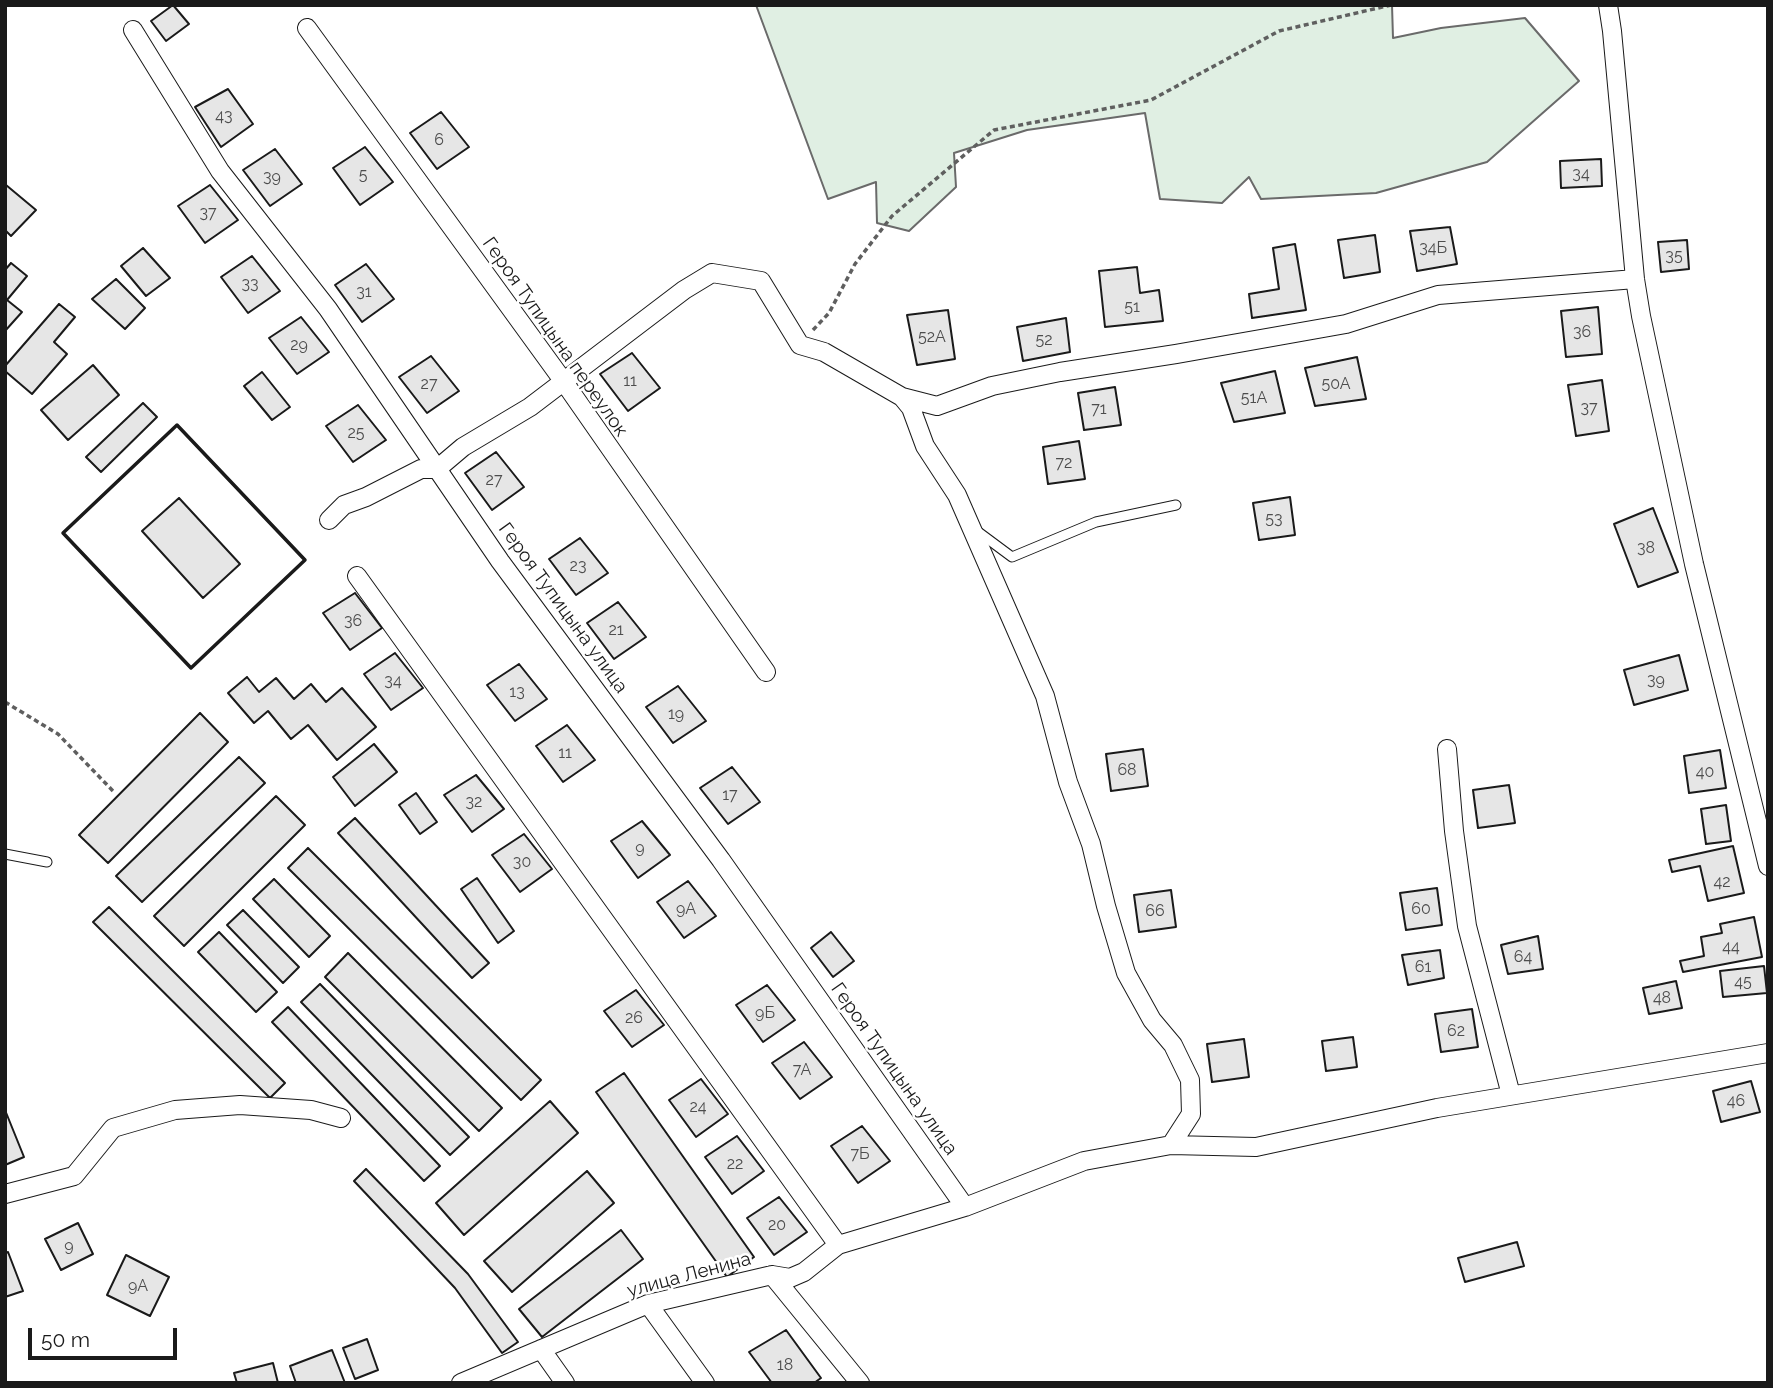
<!DOCTYPE html>
<html>
<head>
<meta charset="utf-8">
<style>
	body { margin:0 }
	#map { position:relative; width:1773px; height:1388px; overflow:hidden; background:#fff; font-family:Raleway,sans-serif }
	canvas { display:block }
	.frame { position:absolute; inset:0; border:7px solid #1a1a1a; pointer-events:none }
	.scale { position:absolute; left:28px; top:1328px; width:149px; height:32px; box-sizing:border-box; border:4px solid #1a1a1a; border-top:0; padding-left:9px; font-size:21px; line-height:24px; white-space:nowrap; color:#1a1a1a; -webkit-text-stroke:5px #fff; paint-order:stroke }
</style>
</head>
<body>
<div id="map">
<canvas width="1773" height="1388"></canvas>
<div class="frame"></div>
<div class="scale">50 m</div>
</div>
<script>
const ctx = document.querySelector('canvas').getContext('2d');
ctx.lineJoin = 'round';
function paint(path, color) {
  ctx.fillStyle = color;
  ctx.fill(path, 'evenodd');
}
function toPath(rows) {
  const path = new Path2D();
  for (const r of rows) {
    path.moveTo(r[0], r[1]);
    for (let i = 2; i < r.length; i += 2) path.lineTo(r[i], r[i + 1]);
  }
  return path;
}
function strokePath(path, color, width, dash) {
  ctx.strokeStyle = color;
  ctx.lineWidth = width;
  ctx.lineCap = dash ? 'butt' : 'round';
  ctx.setLineDash(dash || []);
  ctx.stroke(path);
}
function drawText(font, color, halo, rows, align = 'center') {
  ctx.font = font + ' Raleway,sans-serif';
  ctx.lineWidth = 5;
  ctx.setLineDash([]);
  ctx.textBaseline = 'middle';
  ctx.strokeStyle = halo;
  ctx.fillStyle = color;
  for (const [text, x, y, turn = 0] of rows) {
    ctx.save();
    ctx.translate(x, y);
    ctx.rotate((+turn || 0) * Math.PI / 180);
    ctx.textAlign = isNaN(turn) ? turn : align;
    if (halo) ctx.strokeText(text, 0, 0);
    ctx.fillText(text, 0, 0);
    ctx.restore();
  }
}
const green = toPath([
	[756,5,1392,5,1393,38,1441,28,1525,18,1579,81,1487,162,1376,193,1261,199,1249,177,1222,203,1160,199,1145,113,1027,130,954,153,956,187,909,231,877,223,876,182,828,199,756,5]
]);
paint(green, '#e0efe3');
strokePath(green, '#6a6a6a', 2);
const building = toPath([
	[173,5,189,24,166,41,151,21,173,5],
	[228,89,253,124,221,147,195,107,228,89],
	[441,112,469,147,437,169,410,133,441,112],
	[365,147,393,182,360,205,333,168,365,147],
	[275,149,302,184,270,206,243,170,275,149],
	[1601,159,1602,186,1561,188,1560,161,1601,159],
	[6,185,36,210,11,236,5,230,6,185],
	[210,185,238,220,205,243,178,206,210,185],
	[1450,227,1457,264,1417,271,1410,231,1450,227],
	[1375,235,1380,272,1344,278,1338,240,1375,235],
	[1687,240,1689,269,1661,272,1658,242,1687,240],
	[1295,244,1306,310,1252,318,1249,294,1279,289,1273,248,1295,244],
	[143,248,170,278,146,296,121,266,143,248],
	[252,256,280,291,248,313,221,277,252,256],
	[11,263,27,276,7,300,22,312,5,331,5,270,11,263],
	[366,264,394,299,362,322,335,285,366,264],
	[1137,267,1140,293,1159,290,1163,321,1105,327,1099,271,1137,267],
	[116,279,145,308,125,329,92,299,116,279],
	[59,304,75,317,54,342,67,354,32,394,5,371,5,366,59,304],
	[1598,307,1602,354,1566,357,1561,311,1598,307],
	[948,310,955,359,917,365,907,315,948,310],
	[301,317,329,352,297,374,269,338,301,317],
	[1066,318,1070,352,1023,361,1017,327,1066,318],
	[632,353,660,388,628,411,600,374,632,353],
	[431,356,459,391,427,413,399,377,431,356],
	[1357,357,1366,399,1315,406,1305,368,1357,357],
	[93,365,119,395,68,440,41,410,93,365],
	[1275,371,1285,413,1234,422,1221,383,1275,371],
	[262,372,290,407,272,420,244,386,262,372],
	[1602,380,1609,431,1576,436,1568,385,1602,380],
	[1115,387,1121,425,1084,430,1078,393,1115,387],
	[143,403,157,417,101,472,86,457,143,403],
	[358,405,386,440,353,462,326,426,358,405],
	[1079,441,1085,479,1048,484,1043,447,1079,441],
	[496,452,524,487,492,510,465,473,496,452],
	[1290,497,1295,535,1259,540,1253,503,1290,497],
	[179,498,240,564,203,598,142,531,179,498],
	[1653,508,1678,572,1638,587,1614,524,1653,508],
	[580,538,608,573,576,595,549,559,580,538],
	[355,593,382,628,350,650,323,613,355,593],
	[618,602,646,637,614,659,587,623,618,602],
	[395,653,423,688,391,710,364,674,395,653],
	[1679,655,1688,690,1634,705,1624,670,1679,655],
	[519,664,547,699,515,721,487,685,519,664],
	[247,677,259,692,276,678,294,699,311,684,326,702,342,688,376,727,337,760,308,725,291,739,268,711,254,723,228,693,247,677],
	[678,686,706,721,673,743,646,707,678,686],
	[200,713,228,742,108,863,79,835,200,713],
	[567,725,595,760,563,782,536,746,567,725],
	[374,744,397,772,355,806,333,777,374,744],
	[1143,749,1148,786,1111,791,1106,754,1143,749],
	[1720,750,1726,788,1689,793,1684,756,1720,750],
	[239,757,265,783,142,902,116,876,239,757],
	[732,767,760,802,728,824,700,788,732,767],
	[476,775,504,809,472,832,444,795,476,775],
	[1509,785,1515,823,1478,828,1473,790,1509,785],
	[416,793,437,822,420,834,399,805,416,793],
	[276,796,305,825,184,946,154,916,276,796],
	[1726,805,1731,841,1706,844,1701,809,1726,805],
	[355,818,489,963,472,978,338,833,355,818],
	[642,821,670,855,638,878,611,841,642,821],
	[524,834,552,869,520,892,492,855,524,834],
	[1733,846,1744,893,1708,901,1700,866,1672,872,1669,860,1733,846],
	[308,848,541,1080,521,1100,288,868,308,848],
	[477,878,514,931,498,943,461,889,477,878],
	[274,879,330,936,309,957,253,899,274,879],
	[688,881,716,916,684,938,657,902,688,881],
	[1437,888,1442,925,1406,930,1400,893,1437,888],
	[1171,890,1176,927,1139,932,1134,895,1171,890],
	[109,907,285,1083,270,1098,93,922,109,907],
	[243,910,299,967,283,983,227,925,243,910],
	[1754,917,1762,957,1683,972,1680,961,1704,956,1701,937,1722,933,1720,924,1754,917],
	[219,932,277,992,256,1012,198,952,219,932],
	[831,932,854,961,833,977,811,948,831,932],
	[1538,936,1543,969,1508,974,1501,945,1538,936],
	[1440,950,1444,978,1408,985,1402,955,1440,950],
	[348,953,502,1108,479,1131,325,977,348,953],
	[1764,966,1767,993,1723,997,1720,971,1764,966],
	[1676,981,1682,1008,1649,1014,1643,988,1676,981],
	[320,984,469,1137,450,1155,301,1002,320,984],
	[767,985,795,1020,763,1042,736,1005,767,985],
	[636,990,664,1025,632,1047,604,1011,636,990],
	[288,1007,440,1166,424,1181,272,1022,288,1007],
	[1472,1009,1478,1047,1441,1052,1435,1014,1472,1009],
	[1353,1037,1357,1067,1326,1071,1322,1041,1353,1037],
	[1244,1039,1249,1077,1212,1082,1207,1044,1244,1039],
	[804,1042,832,1077,800,1099,772,1063,804,1042],
	[624,1073,754,1257,727,1277,596,1092,624,1073],
	[701,1079,728,1114,696,1137,669,1100,701,1079],
	[1751,1081,1760,1112,1721,1122,1713,1091,1751,1081],
	[550,1101,578,1133,464,1235,436,1203,550,1101],
	[5,1110,24,1157,5,1165,5,1110],
	[862,1126,890,1161,858,1183,831,1146,862,1126],
	[737,1136,764,1171,732,1194,705,1157,737,1136],
	[366,1169,468,1274,518,1342,502,1353,455,1288,354,1181,366,1169],
	[587,1171,614,1203,512,1292,484,1261,587,1171],
	[779,1197,807,1232,774,1255,747,1218,779,1197],
	[78,1223,93,1254,61,1270,45,1239,78,1223],
	[621,1230,643,1259,542,1337,519,1309,621,1230],
	[1517,1242,1524,1266,1465,1282,1458,1258,1517,1242],
	[8,1252,23,1291,5,1297,5,1253,8,1252],
	[126,1255,169,1277,150,1316,107,1295,126,1255],
	[786,1330,821,1378,814,1383,772,1383,749,1352,786,1330],
	[367,1339,378,1370,355,1379,343,1348,367,1339],
	[332,1350,345,1383,296,1383,290,1366,332,1350],
	[273,1363,278,1383,237,1383,234,1373,273,1363]
]);
paint(building, '#e6e6e6');
strokePath(building, '#1a1a1a', 2);
const service = toPath([
	[977,531,1012,557,1096,522,1176,505],
	[5,854,47,862]
]);
const minor = toPath([
	[1608,5,1612,31,1635,279,1641,316,1694,564,1768,866],
	[307,28,564,382,766,672],
	[133,30,220,171,328,309,500,561,721,860,965,1207],
	[902,397,937,406,992,386,1060,372,1176,354,1346,324,1438,295,1635,279],
	[329,520,344,505,366,497,421,469,437,469,463,447,530,407,684,290,712,273,761,281,800,345,824,352,902,397,911,408,925,446,957,495,1045,696,1068,782,1091,844,1106,906,1126,973,1152,1020,1173,1045,1190,1080,1191,1114,1171,1145],
	[357,576,838,1245],
	[1447,749,1454,831,1467,926,1511,1095],
	[5,1194,74,1176,113,1128,175,1110,240,1105,311,1110,341,1118],
	[772,1275,860,1383],
	[648,1304,705,1383],
	[541,1349,565,1383],
	[461,1383,648,1304,772,1275,790,1278,804,1272,838,1245,965,1207,1084,1161,1171,1145,1256,1147,1437,1108,1768,1053]
]);
strokePath(service, '#1a1a1a', 11);
strokePath(minor, '#1a1a1a', 20);
strokePath(toPath([
	[813,330,829,313,855,264,892,216,994,130,1151,100,1279,31,1391,5],
	[5,702,58,734,113,791]
]), '#5f5f5f', 3.5, [5, 3.5]);
strokePath(service, '#fff', 9);
strokePath(minor, '#fff', 18);
strokePath(toPath([
	[177,425,305,560,191,668,63,533,177,425]
]), '#1a1a1a', 3.5);
drawText('16px', '#4d4d4d', null, [
	["43",224,116],
	["6",439,140],
	["34",1581,174],
	["5",363,175],
	["39",272,177],
	["37",208,213],
	["34Б",1433,248],
	["35",1674,256],
	["33",250,284],
	["31",364,292],
	["51",1132,307],
	["36",1582,332],
	["52А",932,337],
	["52",1044,340],
	["29",299,345],
	["11",630,381],
	["27",429,384],
	["50А",1336,384],
	["51А",1254,398],
	["37",1589,408],
	["71",1099,409],
	["25",356,433],
	["72",1064,463],
	["27",494,480],
	["53",1274,519],
	["38",1646,548],
	["23",578,566],
	["36",353,621],
	["21",616,630],
	["39",1656,680],
	["34",393,681],
	["13",517,692],
	["19",676,714],
	["11",565,753],
	["68",1127,770],
	["40",1705,772],
	["17",730,795],
	["32",474,802],
	["9",640,848],
	["30",522,862],
	["42",1722,882],
	["9А",686,909],
	["60",1421,909],
	["66",1155,911],
	["44",1731,947],
	["64",1523,957],
	["61",1423,967],
	["45",1743,982],
	["48",1662,998],
	["9Б",765,1013],
	["26",634,1018],
	["62",1456,1031],
	["7А",802,1070],
	["46",1736,1101],
	["24",698,1107],
	["7Б",860,1154],
	["22",735,1164],
	["20",777,1225],
	["9",69,1246],
	["9А",138,1286],
	["18",785,1365]
]);
drawText('19px', '#1a1a1a', '#fff', [
	["Героя Тупицына переулок",555,337,55],
	["Героя Тупицына улица",563,608,54],
	["Героя Тупицына улица",894,1069,55],
	["улица Ленина",689,1275,-15]
]);
</script>
</body>
</html>
